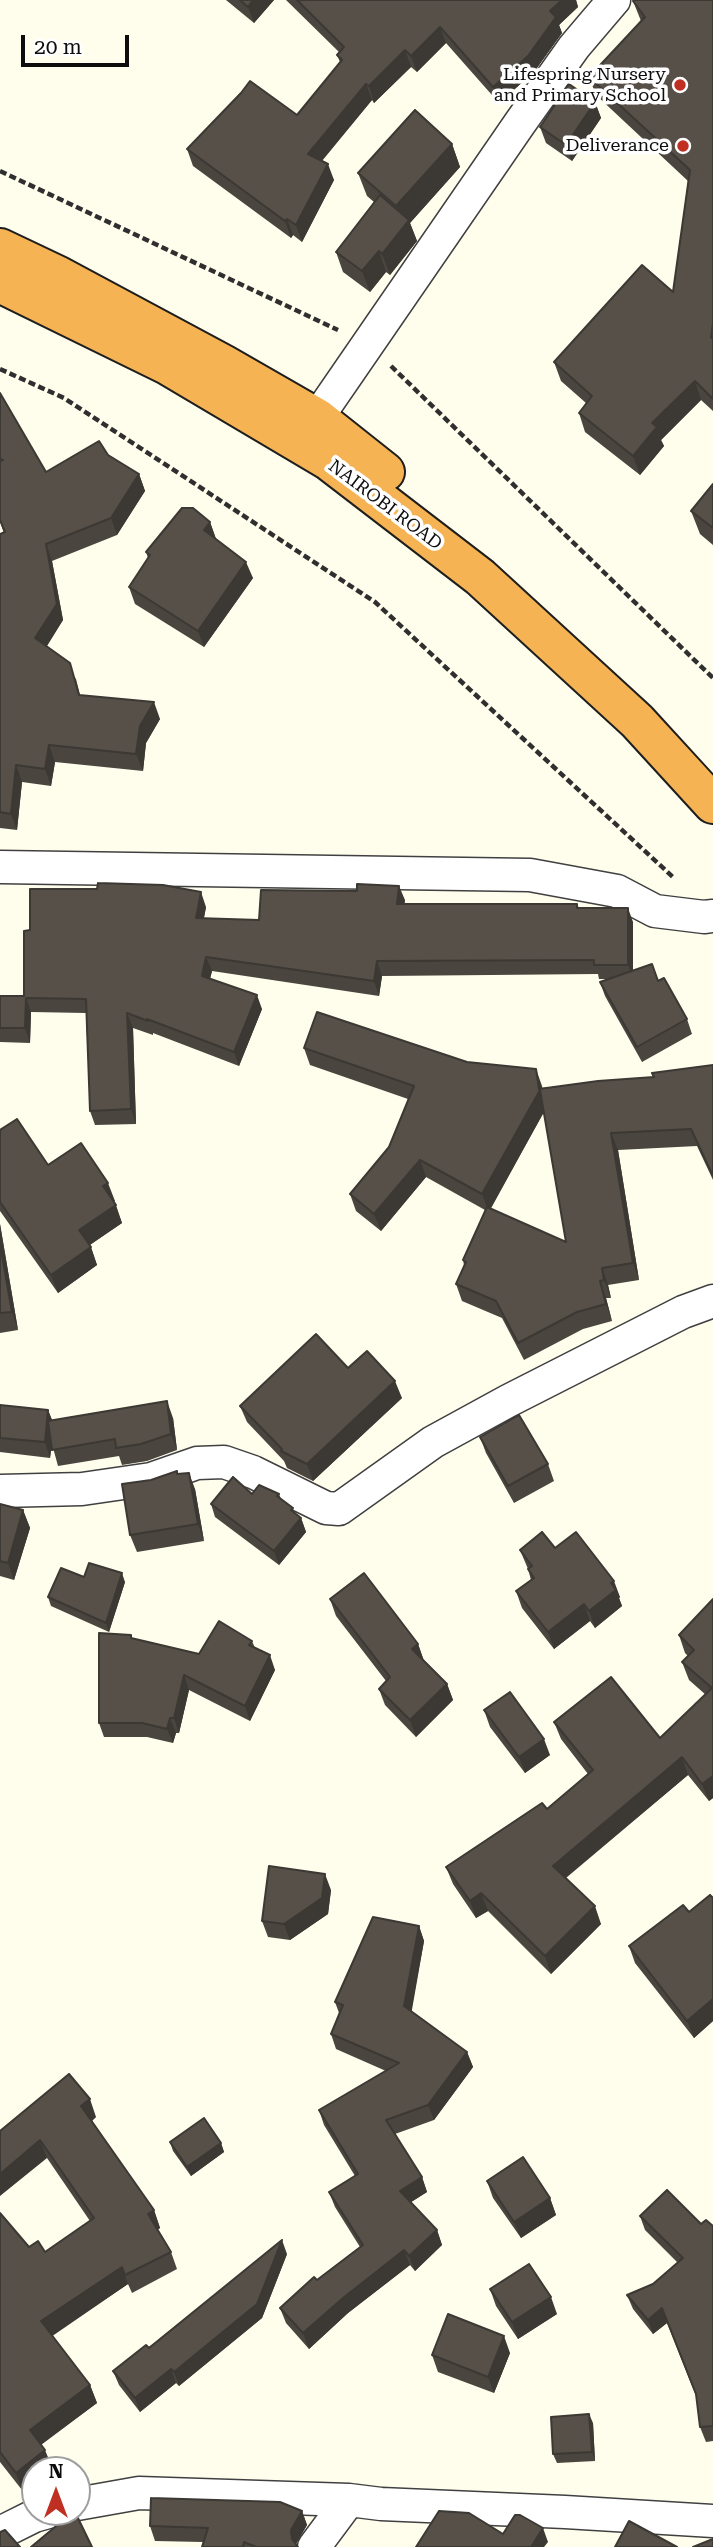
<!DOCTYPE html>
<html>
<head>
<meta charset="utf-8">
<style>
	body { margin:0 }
	#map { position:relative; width:713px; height:2547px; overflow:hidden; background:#fffeed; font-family:"Roboto Serif",serif }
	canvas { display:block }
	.north { position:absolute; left:21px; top:2456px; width:70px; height:70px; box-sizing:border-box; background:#fff; border:2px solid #9e9e9e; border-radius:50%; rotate:0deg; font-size:19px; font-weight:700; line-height:28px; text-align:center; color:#0d0d0d }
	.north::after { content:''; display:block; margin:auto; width:24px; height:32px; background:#bf3023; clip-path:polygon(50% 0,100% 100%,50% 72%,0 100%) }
	.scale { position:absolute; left:21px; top:35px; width:108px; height:32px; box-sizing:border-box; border:4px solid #0d0d0d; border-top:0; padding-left:9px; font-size:21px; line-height:24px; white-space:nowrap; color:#0d0d0d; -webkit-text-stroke:5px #fff; paint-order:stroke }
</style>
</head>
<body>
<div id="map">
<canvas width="713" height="2547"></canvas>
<div class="north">N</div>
<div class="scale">20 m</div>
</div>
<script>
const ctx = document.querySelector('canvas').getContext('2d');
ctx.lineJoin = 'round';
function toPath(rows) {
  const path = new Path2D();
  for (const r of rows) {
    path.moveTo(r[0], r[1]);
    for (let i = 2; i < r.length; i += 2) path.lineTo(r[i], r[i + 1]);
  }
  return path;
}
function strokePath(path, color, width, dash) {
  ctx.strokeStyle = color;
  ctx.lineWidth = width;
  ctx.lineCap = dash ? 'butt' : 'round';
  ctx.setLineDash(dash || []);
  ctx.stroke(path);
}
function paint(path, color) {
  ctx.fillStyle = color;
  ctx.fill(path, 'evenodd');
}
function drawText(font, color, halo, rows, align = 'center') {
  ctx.font = font + ' "Roboto Serif",serif';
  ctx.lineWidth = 7;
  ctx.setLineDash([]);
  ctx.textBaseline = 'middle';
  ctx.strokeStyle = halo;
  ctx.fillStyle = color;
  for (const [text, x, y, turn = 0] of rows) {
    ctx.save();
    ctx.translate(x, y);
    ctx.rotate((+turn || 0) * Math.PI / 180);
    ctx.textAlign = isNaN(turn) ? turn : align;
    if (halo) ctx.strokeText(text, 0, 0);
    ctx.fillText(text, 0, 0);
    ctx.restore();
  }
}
const street = toPath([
	[317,418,520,123,574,47,614,0],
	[0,867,530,875,617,891,655,911,704,917,713,916],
	[0,1491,82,1489,151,1479,197,1463,224,1462,253,1472,326,1508,339,1509,433,1442,508,1401,683,1312,713,1301],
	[77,2504,139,2493,349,2500,381,2504,565,2512,713,2521],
	[0,2533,34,2516,48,2512],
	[314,2547,349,2500]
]);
const highway = toPath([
	[0,248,59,276,223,364,317,418,385,472],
	[0,283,167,365,329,461,480,577,637,721,713,804]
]);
strokePath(street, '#404040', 35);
strokePath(highway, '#1e1e1e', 42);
strokePath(toPath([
	[0,171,338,330],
	[391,366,713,678],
	[0,369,64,398,375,602,674,878]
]), '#2f2f2f', 4.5, [7, 3.5]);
strokePath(street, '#fff', 32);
strokePath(highway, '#f6b354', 38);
paint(toPath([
	[226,0,274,0,254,23],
	[286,0,576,0,578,7,559,25,562,33,534,72,499,103,446,43,417,72,411,67,374,103,372,100,322,161,334,180,302,242,293,235,291,238,193,166,187,149,297,115,340,62,337,55,339,52],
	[713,0,713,411,701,400,661,440,664,446,640,475,585,432,579,413,586,403,561,381,554,362,673,292,688,181,596,95,589,77,641,21,633,1],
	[595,102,601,118,572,161,546,143,540,127],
	[452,144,460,167,410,223,417,241,390,275,386,272,370,292,343,272,336,252,374,202,367,196,358,173],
	[0,393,46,472,108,455,139,474,145,491,117,535,52,561,63,620,47,646,76,679,80,695,160,719,146,743,143,771,55,762,51,786,22,782,17,830,0,828,0,534,4,533,0,522],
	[713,484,713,545,700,534,691,511],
	[210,522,216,539,253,578,204,647,135,604,129,587,148,558,146,552],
	[405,900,404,904,577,904,579,908,633,922,633,970,658,981,687,1019,692,1034,642,1062,605,996,600,982,608,979,599,979,598,974,382,976,379,996,212,971,210,979,262,1009,239,1066,153,1033,153,1035,133,1028,136,1124,95,1125,90,1111,86,1013,31,1012,30,1043,0,1042,0,996,24,996,30,930,206,907,204,918,259,920],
	[304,1048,542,1088,653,1078,652,1073,713,1065,713,1180,697,1146,618,1150,639,1280,608,1285,611,1298,606,1298,612,1321,583,1329,524,1360,502,1318,462,1301,456,1284,464,1265,463,1260,485,1210,426,1177,381,1231,356,1211,350,1194,389,1147,408,1099,310,1065],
	[544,1112,566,1242,490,1209],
	[0,1130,48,1165,115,1201,114,1202,122,1223,90,1245,97,1265,58,1293,0,1211],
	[0,1224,18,1330,0,1333],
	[348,1368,402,1398,313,1481,287,1468,284,1461,247,1422,240,1406],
	[0,1405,48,1410,52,1420,173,1418,177,1450,147,1461,122,1465,119,1456,58,1466,52,1444,50,1458,0,1452],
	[480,1437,548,1464,554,1481,514,1503,486,1453],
	[177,1471,178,1474,195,1489,204,1541,137,1552,130,1535,151,1480],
	[252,1494,279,1494,281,1499,293,1508,294,1513,301,1518,306,1532,279,1565,215,1517,211,1504],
	[0,1504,23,1510,30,1528,14,1580,0,1576],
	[555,1548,620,1597,619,1598,622,1606,595,1628,590,1621,554,1649,522,1608,516,1591,531,1580,528,1569,520,1550],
	[84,1577,125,1582,109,1632,51,1606,48,1597],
	[330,1599,418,1644,424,1661,447,1684,453,1700,416,1737,385,1705,379,1689,386,1681,336,1616],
	[713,1599,713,1798,709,1801,688,1775,566,1878,601,1924,551,1974,488,1911,476,1918,453,1884,446,1867,547,1809,588,1774,561,1739,554,1722,660,1738,706,1695,689,1680,682,1662,688,1656,685,1653,679,1635],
	[132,1638,199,1654,252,1641,255,1648,275,1670,250,1721,189,1690,179,1733,176,1733,173,1743,147,1737,104,1737,99,1723],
	[484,1710,550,1755,525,1773,490,1727],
	[331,1890,328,1914,290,1940,268,1937,262,1921],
	[713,1898,713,2021,694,2038,635,1963,629,1946],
	[419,1926,424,1941,411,2011,467,2052,473,2067,434,2120,395,2134,422,2177,427,2192,411,2202,437,2230,442,2245,415,2271,410,2265,348,2313,309,2349,286,2323,280,2308,360,2247,335,2207,329,2192,355,2176,324,2125,319,2110,386,2071,336,2049,331,2034,339,2013,335,2002],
	[96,2117,92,2121,154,2210,160,2228,157,2230,171,2252,177,2269,132,2293,128,2284,52,2335,90,2385,97,2403,41,2444,52,2467,48,2470,35,2470,35,2480,22,2490,0,2462,0,2213,29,2247,45,2252,90,2221,47,2158,0,2131],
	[170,2142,221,2143,224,2152,191,2176,173,2151],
	[487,2181,550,2198,556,2215,521,2238,493,2198],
	[640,2216,713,2226,713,2441,706,2442,700,2427,696,2396,667,2323,653,2334,633,2309,627,2295,653,2284,678,2263,645,2230],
	[287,2254,262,2318,179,2386,176,2383,140,2412,119,2385,113,2371],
	[490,2289,557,2314,518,2339,496,2306],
	[510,2353,494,2393,438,2372,432,2355],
	[593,2423,595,2461,557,2463,553,2454],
	[302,2511,307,2525,296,2544,298,2547,202,2547,203,2542,155,2541,150,2526]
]), '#4a453f');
paint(toPath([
	[253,0,274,0,254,23,248,7],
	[562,0,576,0,578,7,559,25,562,33,534,72,499,103,493,87,550,11],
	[440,27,446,43,417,72,411,56],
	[405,50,411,67,374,103,369,86],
	[366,84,372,100,314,170,308,154],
	[595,102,601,118,572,161,566,145],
	[452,144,460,167,410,223,417,241,390,275,382,254,404,227,396,206],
	[328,164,334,180,302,242,296,225],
	[287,219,293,235,291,238,285,221],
	[379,251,386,272,370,292,362,271],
	[695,381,701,400,661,440,664,446,640,475,633,456,652,423],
	[139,474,145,491,117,535,111,518],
	[210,522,216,539,204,530],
	[46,544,52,561,63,620,41,655,35,638],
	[246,562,253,578,204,647,198,631],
	[154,702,160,719,146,743,143,771,136,754,140,726],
	[49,745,55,762,51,786,45,769],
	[16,765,22,782,17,830,11,814],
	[399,886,405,900,403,918,397,904],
	[201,892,206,907,201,932,196,918],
	[628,908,633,922,633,979,628,965],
	[206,957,212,971,207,990,202,976],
	[377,961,382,976,379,996,374,981],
	[257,995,262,1009,239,1066,234,1052],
	[26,998,31,1012,30,1043,25,1028],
	[127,1013,133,1028,136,1124,131,1109],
	[536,1069,542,1086,546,1106,539,1089],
	[540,1090,546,1108,489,1212,482,1194],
	[611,1133,618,1150,639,1280,633,1263],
	[420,1160,426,1177,381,1231,374,1214],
	[108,1183,115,1201,110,1204,103,1186],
	[116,1205,122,1223,85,1248,79,1230],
	[0,1224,18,1330,12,1312,0,1244],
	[91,1247,97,1265,58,1293,51,1275],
	[602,1268,608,1285,611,1298,604,1280],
	[600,1281,606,1298,612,1321,606,1304],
	[395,1381,402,1398,313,1481,307,1464],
	[167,1401,173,1418,177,1450,171,1434],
	[48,1410,54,1425,50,1458,45,1442],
	[189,1473,195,1489,204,1541,198,1524],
	[23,1510,30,1528,14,1580,8,1563],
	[301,1518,306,1532,279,1565,274,1551],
	[122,1573,125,1582,109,1632,106,1623],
	[614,1581,620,1597,619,1598,622,1606,595,1628,589,1611],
	[584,1604,590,1621,554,1649,548,1632],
	[418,1644,424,1661,412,1649],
	[270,1655,275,1670,250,1721,245,1706],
	[184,1675,189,1690,179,1733,174,1718],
	[447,1684,453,1700,416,1737,410,1720],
	[170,1718,176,1733,173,1743,167,1729],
	[544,1739,550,1755,525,1773,519,1757],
	[682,1757,688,1775,559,1883,553,1866],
	[713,1776,713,1798,709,1801,702,1784],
	[325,1874,331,1890,328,1914,290,1940,284,1924],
	[481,1893,488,1911,476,1918,470,1901],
	[595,1906,601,1924,551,1974,545,1956],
	[419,1926,424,1941,410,2021,404,2006],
	[713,1999,713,2021,694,2038,687,2021],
	[467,2052,473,2067,434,2120,428,2105],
	[90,2099,96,2117,88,2124,81,2106],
	[40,2140,47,2158,0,2196,0,2174],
	[221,2143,224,2152,191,2176,187,2167],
	[422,2177,427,2192,405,2206,400,2191],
	[550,2198,556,2215,521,2238,514,2222],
	[154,2210,160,2228,154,2232,148,2214],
	[437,2230,442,2245,415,2271,409,2256],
	[282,2240,287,2254,262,2318,179,2386,174,2372],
	[404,2250,410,2265,348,2313,309,2349,303,2333,343,2298],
	[122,2267,128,2284,48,2339,41,2321],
	[551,2297,557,2314,518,2339,512,2322],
	[662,2308,667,2323,653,2334,648,2320],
	[504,2336,510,2353,494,2393,488,2377],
	[171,2369,176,2383,140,2412,135,2398],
	[90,2385,97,2403,37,2448,30,2430],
	[589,2414,593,2423,595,2461,592,2452],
	[45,2450,52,2467,48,2470,35,2470,35,2480,22,2490,16,2473],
	[302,2511,307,2525,296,2544,292,2539,291,2530],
	[543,2528,548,2542,544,2547,531,2547]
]), '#3c3833');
const building = toPath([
	[240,0,253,0,248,7,240,0],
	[297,0,562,0,550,11,556,17,528,56,493,87,440,27,411,56,405,50,369,86,366,84,308,154,328,164,296,225,287,219,285,221,187,149,241,93,250,81,297,115,342,60,337,55,344,47,297,0],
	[634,0,713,0,713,323,711,338,713,336,713,399,695,381,652,423,657,427,633,456,579,413,592,396,554,362,642,265,673,292,690,170,589,77,645,17,633,1,634,0],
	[569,84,595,102,566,145,540,127,569,84],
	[415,110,452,144,396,206,358,173,415,110],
	[380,195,409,220,382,254,379,251,362,271,336,252,380,195],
	[0,393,46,472,99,441,108,455,139,474,111,518,46,544,57,604,35,638,70,663,79,695,154,702,140,726,136,754,49,745,45,769,16,765,11,814,0,812,0,534,5,532,0,520,0,461,3,460,0,459,0,393],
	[713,484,713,528,691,511,713,484],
	[182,508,193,508,210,522,204,530,246,562,198,631,129,587,150,555,146,552,182,508],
	[98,883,163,885,201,892,196,918,259,920,261,890,357,891,357,884,399,886,397,904,577,904,577,908,628,908,628,965,594,965,594,960,377,961,374,981,206,957,202,976,257,995,234,1052,147,1019,148,1021,127,1013,131,1109,90,1111,86,999,26,998,25,1028,0,1028,0,996,24,996,24,931,30,930,30,889,97,889,98,883],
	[652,964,658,981,664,978,687,1019,637,1047,600,982,652,964],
	[317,1012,467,1062,536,1069,539,1089,598,1081,654,1077,652,1073,713,1065,713,1176,691,1129,611,1133,633,1263,602,1268,604,1280,600,1281,606,1304,577,1312,518,1343,496,1301,456,1284,466,1262,463,1260,487,1207,566,1242,540,1090,482,1194,420,1160,374,1214,350,1194,389,1147,414,1086,304,1048,317,1012],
	[17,1119,48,1165,81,1143,108,1183,103,1186,116,1205,79,1230,91,1247,51,1275,0,1202,0,1130,17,1119],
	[0,1244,12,1312,0,1313,0,1244],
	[316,1334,348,1368,367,1351,395,1381,307,1464,281,1451,282,1449,240,1406,316,1334],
	[167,1401,171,1434,141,1444,116,1448,115,1439,52,1450,48,1421,167,1401],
	[0,1405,48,1410,45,1442,0,1438,0,1405],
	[519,1415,548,1464,508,1486,480,1437,519,1415],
	[177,1471,177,1474,189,1473,198,1524,130,1535,122,1484,151,1480,177,1471],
	[233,1477,252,1494,259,1485,279,1494,277,1496,293,1508,291,1510,301,1518,274,1551,211,1504,233,1477],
	[0,1504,23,1510,8,1563,0,1561,0,1504],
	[542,1532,555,1548,576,1532,614,1581,611,1583,616,1590,589,1611,584,1604,548,1632,516,1591,534,1578,528,1569,532,1566,520,1550,542,1532],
	[89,1563,122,1573,106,1623,48,1597,61,1568,84,1577,89,1563],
	[364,1573,418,1644,412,1649,447,1684,410,1720,379,1689,390,1677,330,1599,364,1573],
	[713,1599,713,1776,702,1784,682,1757,553,1866,595,1906,545,1956,481,1893,470,1901,446,1867,542,1803,547,1809,593,1770,554,1722,611,1677,660,1738,712,1688,682,1662,694,1650,679,1635,713,1599],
	[219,1621,252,1641,249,1645,270,1655,245,1706,184,1675,174,1718,170,1718,167,1729,142,1723,99,1723,99,1633,131,1635,131,1638,199,1654,219,1621],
	[510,1692,544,1739,519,1757,484,1710,510,1692],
	[269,1866,325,1874,322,1898,284,1924,262,1921,269,1866],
	[710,1895,713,1898,713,1999,687,2021,629,1946,683,1905,689,1912,710,1895],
	[373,1917,419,1926,404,2006,467,2052,428,2105,386,2120,422,2177,400,2191,437,2230,409,2256,404,2250,343,2298,303,2333,280,2308,314,2277,317,2280,363,2245,329,2192,358,2174,319,2110,399,2063,331,2034,343,2005,335,2002,373,1917],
	[69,2074,90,2099,81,2106,154,2210,148,2214,171,2252,125,2275,122,2267,41,2321,90,2385,30,2430,45,2450,16,2473,0,2452,0,2213,29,2247,38,2241,45,2252,94,2218,40,2140,0,2174,0,2131,69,2074],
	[204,2118,221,2143,187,2167,170,2142,204,2118],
	[523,2157,550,2198,514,2222,487,2181,523,2157],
	[667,2190,701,2224,706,2220,713,2226,713,2426,700,2427,696,2394,662,2308,648,2320,627,2295,653,2284,683,2258,640,2216,667,2190],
	[282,2240,257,2304,174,2372,171,2369,135,2398,113,2371,146,2345,149,2348,282,2240],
	[529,2264,551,2297,512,2322,490,2289,529,2264],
	[448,2314,504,2336,488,2377,432,2355,448,2314],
	[589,2414,592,2452,553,2454,551,2417,589,2414],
	[151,2498,280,2502,302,2511,291,2530,292,2539,298,2547,256,2547,244,2542,243,2547,202,2547,208,2528,150,2526,151,2498],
	[439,2511,469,2513,503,2534,515,2515,520,2515,543,2528,531,2547,416,2547,439,2511],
	[73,2512,75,2512,92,2547,31,2547,73,2512],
	[629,2521,677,2547,615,2547,629,2521],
	[5,2530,20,2547,0,2547,0,2532,5,2530],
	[713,2539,713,2547,693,2547,713,2539]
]);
paint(building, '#565049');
strokePath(building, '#3c3833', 2);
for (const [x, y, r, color] of [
	[680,85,7,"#bf3023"],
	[683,146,7,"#bf3023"]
]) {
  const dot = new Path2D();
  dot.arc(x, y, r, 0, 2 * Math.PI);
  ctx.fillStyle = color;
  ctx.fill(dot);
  strokePath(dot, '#fff', 2.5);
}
drawText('18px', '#0d0d0d', '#fff', [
	["Lifespring Nursery",666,75],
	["and Primary School",666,96],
	["Deliverance",669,146]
], 'right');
drawText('18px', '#0d0d0d', '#fff', [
	["NAIROBI ROAD",385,505,37]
]);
</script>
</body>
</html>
